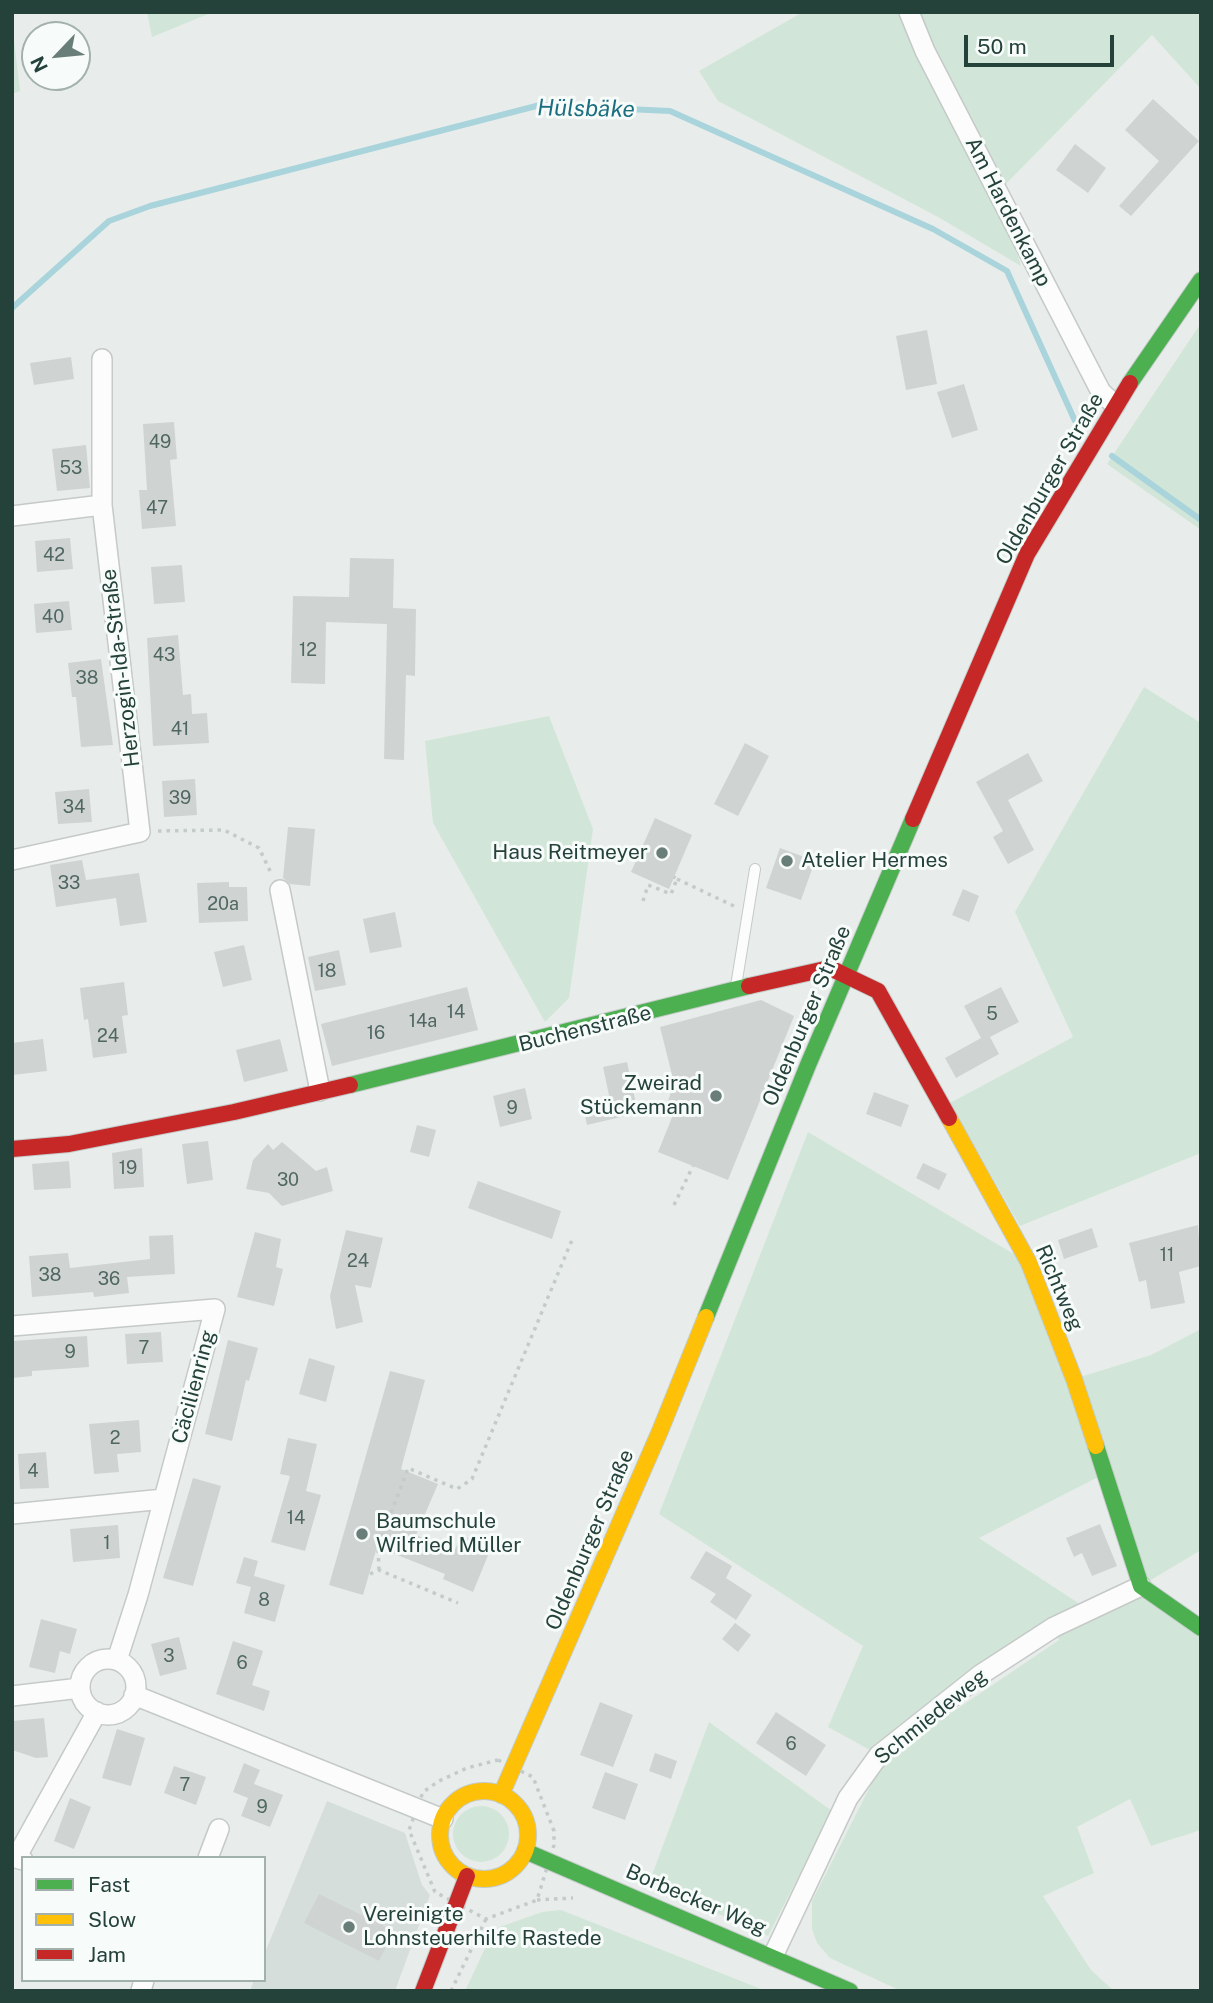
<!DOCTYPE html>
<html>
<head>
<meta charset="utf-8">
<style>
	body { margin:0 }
	#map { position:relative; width:1213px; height:2003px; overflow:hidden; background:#e8edeb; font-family:"Public Sans",sans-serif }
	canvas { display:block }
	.frame { position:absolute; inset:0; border:14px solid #24423a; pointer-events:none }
	.legend { position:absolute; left:21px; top:1856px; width:245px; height:126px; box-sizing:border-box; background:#f7fbf9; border:2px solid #a3b1ad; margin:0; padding:9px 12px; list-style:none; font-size:21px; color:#24423a }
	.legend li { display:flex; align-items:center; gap:14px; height:35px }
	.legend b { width:35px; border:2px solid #a3b1ad }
	.north { position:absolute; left:21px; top:21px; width:70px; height:70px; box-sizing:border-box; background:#f7fbf9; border:2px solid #a3b1ad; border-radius:50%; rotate:244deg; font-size:19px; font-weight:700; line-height:28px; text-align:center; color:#24423a }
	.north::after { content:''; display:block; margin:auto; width:24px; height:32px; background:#697e78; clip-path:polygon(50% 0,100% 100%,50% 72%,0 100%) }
	.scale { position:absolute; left:964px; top:35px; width:150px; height:32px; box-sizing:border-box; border:4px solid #24423a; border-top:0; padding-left:9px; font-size:21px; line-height:24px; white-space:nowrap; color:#24423a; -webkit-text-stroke:5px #f7fbf9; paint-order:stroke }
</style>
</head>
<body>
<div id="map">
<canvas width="1213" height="2003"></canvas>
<div class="frame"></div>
<ul class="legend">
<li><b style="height:9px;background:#4caf50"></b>Fast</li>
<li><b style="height:9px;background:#ffc107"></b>Slow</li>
<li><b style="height:9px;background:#c62828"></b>Jam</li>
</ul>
<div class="north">N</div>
<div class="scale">50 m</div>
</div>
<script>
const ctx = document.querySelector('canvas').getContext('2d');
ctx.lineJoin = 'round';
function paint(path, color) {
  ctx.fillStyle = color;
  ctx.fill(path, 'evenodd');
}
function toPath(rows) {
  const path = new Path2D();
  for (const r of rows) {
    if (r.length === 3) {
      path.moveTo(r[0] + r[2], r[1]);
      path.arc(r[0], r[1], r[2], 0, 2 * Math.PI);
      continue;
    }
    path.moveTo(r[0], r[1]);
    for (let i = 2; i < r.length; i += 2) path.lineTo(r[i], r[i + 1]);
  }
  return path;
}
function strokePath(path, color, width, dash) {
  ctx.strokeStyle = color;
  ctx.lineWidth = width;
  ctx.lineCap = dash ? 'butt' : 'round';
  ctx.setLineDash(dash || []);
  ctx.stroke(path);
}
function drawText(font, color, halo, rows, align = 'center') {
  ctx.font = font + ' "Public Sans",sans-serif';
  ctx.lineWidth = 6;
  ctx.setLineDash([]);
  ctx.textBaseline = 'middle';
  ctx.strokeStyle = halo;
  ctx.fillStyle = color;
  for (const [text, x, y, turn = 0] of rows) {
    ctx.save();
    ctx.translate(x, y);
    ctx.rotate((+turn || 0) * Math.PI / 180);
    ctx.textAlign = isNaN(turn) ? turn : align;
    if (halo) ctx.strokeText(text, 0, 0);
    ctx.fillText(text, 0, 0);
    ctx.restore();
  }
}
paint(toPath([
	[327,1801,405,1833,422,1885,430,1895,395,1991,250,1991,254,1980,264,1980,264,1955]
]), '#d6dedb');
paint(toPath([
	[147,12,213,12,152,37],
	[803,12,1201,12,1201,89,1152,35,998,192,1021,266,938,217,718,101,699,71],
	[12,22,20,91,12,94],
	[1201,323,1201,530,1107,464],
	[1144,687,1201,723,1201,1153,1020,1226,950,1103,1073,1037,1015,912],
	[549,716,593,829,569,998,545,1022,433,823,425,741],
	[808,1132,1029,1263,1074,1379,1151,1355,1201,1329,1201,1550,1141,1586,1201,1628,1201,1830,1151,1846,1130,1799,1077,1827,1094,1873,1043,1896,1091,1970,1114,1991,901,1991,830,1958,817,1943,812,1929,812,1901,881,1765,942,1719,1059,1640,1054,1627,879,1755,828,1727,863,1646,659,1514],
	[1104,1474,1141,1586,1089,1610,979,1538],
	[709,1722,832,1811,768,1936,649,1883],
	[481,1834,28],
	[561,1910,761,1989,764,1991,465,1991,494,1929,542,1912]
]), '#d1e6d8');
strokePath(toPath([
	[12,308,109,221,150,206,540,105,670,111,933,229,1007,271,1075,421],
	[1112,456,1201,520]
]), '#a9d4db', 6);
paint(toPath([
	[1153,99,1199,141,1131,216,1119,206,1159,161,1125,130],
	[1075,144,1106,168,1088,193,1056,170],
	[927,330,937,384,906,390,896,336],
	[71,357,74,379,34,385,30,363],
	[964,384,978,430,952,438,937,392],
	[174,422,177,459,170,460,176,526,142,529,139,490,147,490,143,424],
	[86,445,90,488,57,491,52,449],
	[70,538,73,569,37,572,35,541],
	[350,558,394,559,393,608,416,609,415,676,406,675,404,760,384,759,387,624,326,622,325,684,291,683,293,596,349,597],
	[182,565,185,602,154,604,151,567],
	[69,601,72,630,36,633,34,604],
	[178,635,183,695,191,694,192,714,207,713,209,743,153,746,147,638],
	[101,659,113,745,81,747,76,697,72,697,68,663],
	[745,743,769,756,738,816,714,804],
	[1028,753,1043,781,1008,800,1034,850,1008,864,993,837,1003,831,976,782],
	[195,779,197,815,164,817,162,781],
	[89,789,92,822,58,824,55,792],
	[655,818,692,835,669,889,631,872],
	[288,827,315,829,310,886,290,884,283,878],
	[780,848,815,861,801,900,766,888],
	[82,860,86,880,139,873,147,922,120,926,116,898,56,907,50,865],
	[229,882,229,887,247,887,248,921,199,923,197,883],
	[963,889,979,896,969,922,952,915],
	[395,912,402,947,370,953,363,919],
	[244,945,252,980,223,987,214,952],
	[339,950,346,985,315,991,308,957],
	[124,982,128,1015,122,1016,127,1053,93,1058,88,1019,84,1020,80,988],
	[467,987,478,1030,332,1066,321,1024],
	[1001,987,1019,1022,990,1037,999,1054,956,1078,945,1058,981,1038,964,1006],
	[761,1000,794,1016,728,1180,658,1152,677,1105,666,1107,674,1083,660,1027],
	[43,1039,47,1071,12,1075,12,1043],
	[280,1039,288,1071,244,1082,236,1050],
	[627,1062,638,1113,587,1125,583,1106,610,1100,603,1067],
	[525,1088,532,1119,500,1127,493,1096],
	[874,1092,909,1105,901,1127,866,1114],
	[417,1125,436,1130,429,1157,410,1152],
	[208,1141,213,1180,187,1184,182,1144],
	[282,1142,316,1171,327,1167,333,1191,282,1206,269,1193,246,1189,253,1160,268,1144,273,1150],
	[142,1148,144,1187,114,1189,112,1153],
	[69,1161,71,1188,34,1190,32,1164],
	[923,1163,947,1174,939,1190,916,1178],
	[478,1181,561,1211,552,1239,468,1208],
	[1198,1225,1201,1266,1179,1272,1185,1303,1151,1309,1146,1280,1139,1282,1129,1243],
	[1092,1228,1098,1247,1064,1259,1058,1240],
	[346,1230,383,1238,371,1288,355,1285,363,1322,336,1329,330,1296],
	[255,1232,281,1239,276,1267,283,1269,274,1306,237,1297],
	[173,1235,175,1274,127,1277,129,1293,94,1297,93,1292,32,1297,29,1256,68,1253,70,1268,150,1259,149,1236],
	[161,1332,163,1362,127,1364,125,1334],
	[87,1336,89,1367,32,1371,32,1376,12,1378,12,1341],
	[228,1340,258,1348,249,1381,246,1380,232,1441,205,1434],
	[309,1358,335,1366,326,1402,299,1394],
	[390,1371,425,1380,401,1469,438,1484,416,1535,454,1552,461,1535,491,1548,473,1592,443,1579,445,1574,377,1547,363,1595,329,1585],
	[139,1420,141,1452,117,1454,119,1472,94,1474,89,1424],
	[288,1438,317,1444,306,1491,321,1495,305,1551,271,1542,290,1476,280,1474],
	[46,1452,49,1488,20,1489,18,1454],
	[193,1478,221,1486,193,1586,163,1578],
	[1100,1524,1117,1566,1092,1576,1082,1553,1074,1557,1066,1538],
	[118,1525,120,1558,73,1562,70,1529],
	[706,1551,732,1566,726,1578,752,1595,736,1620,710,1602,716,1594,690,1578],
	[244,1557,258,1561,254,1576,285,1585,275,1622,244,1613,251,1587,236,1583],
	[41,1619,77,1629,70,1654,60,1651,55,1673,29,1667],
	[735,1623,751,1635,738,1652,722,1639],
	[179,1637,187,1669,160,1676,151,1644],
	[233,1641,263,1651,252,1685,270,1691,264,1711,216,1694],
	[600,1702,633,1715,613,1767,580,1755],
	[776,1712,826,1745,806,1776,756,1743],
	[44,1718,48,1757,36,1758,12,1750,12,1721],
	[117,1729,145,1738,131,1786,102,1778],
	[655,1753,677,1761,671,1779,649,1771],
	[244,1763,260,1770,254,1784,283,1795,270,1827,241,1816,248,1798,233,1792],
	[174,1766,206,1777,196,1805,164,1793],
	[605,1772,638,1784,625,1820,592,1808],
	[70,1798,91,1807,74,1849,54,1841],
	[319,1894,394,1931,379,1961,304,1923]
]), '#cfd4d2');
const lane = toPath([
	[736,986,755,869]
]);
const street = toPath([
	[909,12,925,51,1101,392,1115,405],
	[102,359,102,505],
	[12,516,102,505,140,832,12,860],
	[280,890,320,1091],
	[12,1326,215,1309,138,1595,117,1660],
	[12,1514,164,1499],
	[108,1687,28],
	[134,1695,443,1819],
	[12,1696,80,1688],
	[208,1858,219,1829],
	[23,1860,16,1858,97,1712],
	[773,1956,848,1798,879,1755,980,1675,1054,1627,1141,1586],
	[141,1991,144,1980]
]);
const fast = toPath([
	[1130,383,1201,280],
	[350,1085,749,986],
	[706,1317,808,1065,913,819],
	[1096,1446,1141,1586,1201,1628],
	[525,1851,850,1991]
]);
const slow = toPath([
	[949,1118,1029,1263,1074,1379,1096,1446],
	[484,1835,44],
	[501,1795,660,1431,706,1317]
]);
const jam = toPath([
	[913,819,1027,554,1130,383],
	[749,986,830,968,878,991,949,1118],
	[12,1149,69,1144,234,1112,350,1085],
	[423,1991,467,1876]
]);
strokePath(lane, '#c5cac8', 12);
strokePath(street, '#c5cac8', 22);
strokePath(fast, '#c3cbc8', 18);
strokePath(slow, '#c3cbc8', 18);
strokePath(jam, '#c3cbc8', 18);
strokePath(toPath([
	[158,831,224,830,259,848,271,873],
	[677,879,736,907],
	[643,901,648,885,671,894,677,879,674,877],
	[674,1205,693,1166],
	[379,1570,378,1548,408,1468,457,1489,472,1479,572,1240],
	[370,1574,379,1570,458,1603],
	[498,1760,533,1777,554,1831,554,1845,537,1900,486,1919,435,1892,409,1830,423,1792,439,1781,467,1768,498,1760],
	[537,1900,573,1898],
	[451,1991,486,1919]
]), '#c3ccca', 3.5, [3.5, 5]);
strokePath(lane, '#fcfcfc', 10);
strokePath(street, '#fcfcfc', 19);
strokePath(fast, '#4caf50', 16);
strokePath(slow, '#ffc107', 16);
strokePath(jam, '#c62828', 16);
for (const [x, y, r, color] of [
	[662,853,7,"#697e78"],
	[787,861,7,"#697e78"],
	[716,1096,7,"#697e78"],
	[362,1534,7,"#697e78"],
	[349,1927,7,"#697e78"]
]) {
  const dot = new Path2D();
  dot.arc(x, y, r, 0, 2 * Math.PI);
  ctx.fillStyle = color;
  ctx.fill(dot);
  strokePath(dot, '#f7fbf9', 2.5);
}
drawText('18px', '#506761', null, [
	["49",160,442],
	["53",71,468],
	["47",157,508],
	["42",54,555],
	["40",53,617],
	["12",308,650],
	["43",164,655],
	["38",87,678],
	["41",180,729],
	["39",180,798],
	["34",74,807],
	["33",69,883],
	["20a",223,904],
	["18",327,971],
	["14",456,1012],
	["5",992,1014],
	["14a",423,1021],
	["16",376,1033],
	["24",108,1036],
	["9",512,1108],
	["19",128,1168],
	["30",288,1180],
	["11",1167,1255],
	["24",358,1261],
	["38",50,1275],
	["36",109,1279],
	["7",144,1348],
	["9",70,1352],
	["2",115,1438],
	["4",33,1471],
	["14",296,1518],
	["1",107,1543],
	["8",264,1600],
	["3",169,1656],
	["6",242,1663],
	["6",791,1744],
	["7",185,1785],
	["9",262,1807]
]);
drawText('21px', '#24423a', '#f7fbf9', [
	["Am Hardenkamp",1008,212,63],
	["Oldenburger Straße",1050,479,-60],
	["Herzogin-Ida-Straße",121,668,-97],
	["Oldenburger Straße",807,1016,-67],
	["Buchenstraße",585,1029,-14],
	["Richtweg",1059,1288,67],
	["Cäcilienring",194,1387,-75],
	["Oldenburger Straße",590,1540,-67],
	["Schmiedeweg",931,1717,-39],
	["Borbecker Weg",696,1900,23]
]);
drawText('21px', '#24423a', '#f7fbf9', [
	["Haus Reitmeyer",648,853,"right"],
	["Atelier Hermes",801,861],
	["Zweirad",702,1084,"right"],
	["Stückemann",702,1108,"right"],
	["Baumschule",376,1522],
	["Wilfried Müller",376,1546],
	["Vereinigte",363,1915],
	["Lohnsteuerhilfe Rastede",363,1939]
], 'left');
drawText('italic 23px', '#1c6f80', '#f7fbf9', [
	["Hülsbäke",586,109,1]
]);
</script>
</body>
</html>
